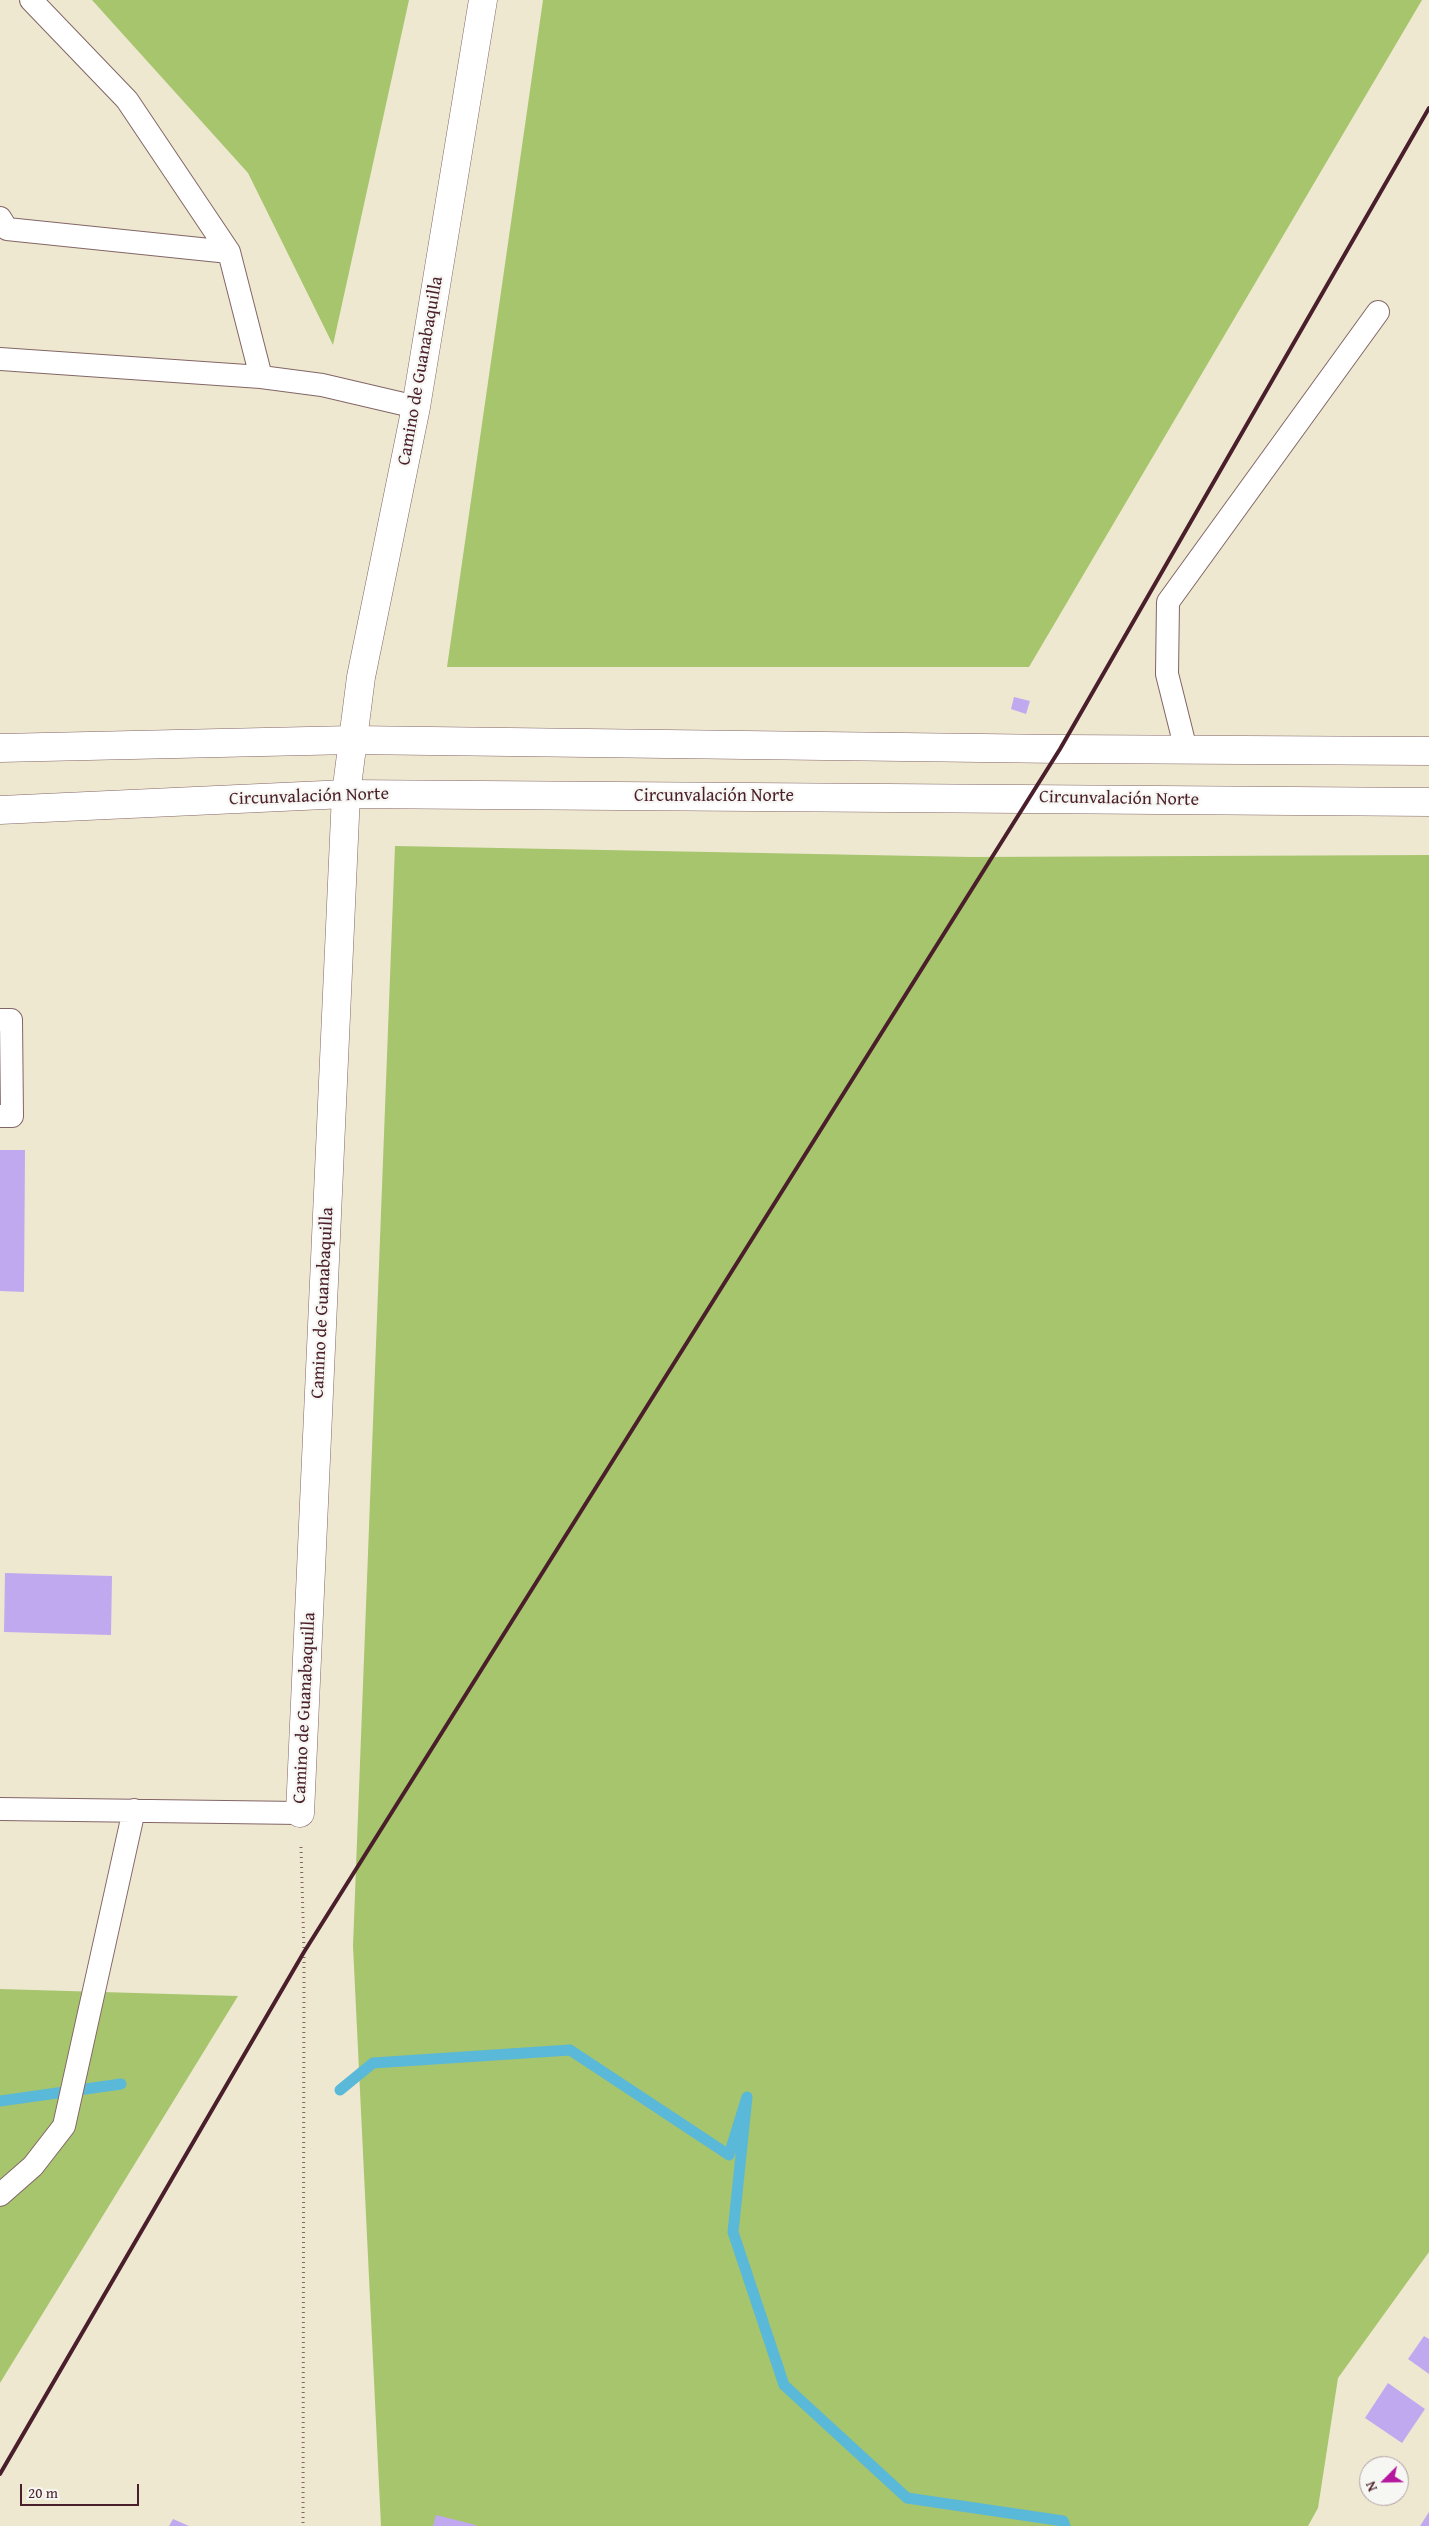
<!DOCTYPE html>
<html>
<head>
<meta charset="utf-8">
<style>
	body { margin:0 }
	#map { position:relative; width:1429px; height:2526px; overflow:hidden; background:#eee8d1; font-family:"Gentium Book Plus",serif }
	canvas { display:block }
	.north { position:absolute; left:1359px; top:2456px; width:50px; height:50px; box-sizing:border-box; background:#f6f6f2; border:1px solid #b1a0a2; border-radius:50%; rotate:247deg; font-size:14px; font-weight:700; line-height:20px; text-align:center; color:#4a1f2b }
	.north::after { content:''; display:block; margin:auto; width:18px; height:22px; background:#b5179e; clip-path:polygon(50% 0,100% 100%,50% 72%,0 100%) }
	.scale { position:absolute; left:20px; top:2484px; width:119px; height:22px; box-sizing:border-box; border:2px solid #4a1f2b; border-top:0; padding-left:6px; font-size:15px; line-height:18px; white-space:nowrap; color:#4a1f2b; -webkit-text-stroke:4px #f6f6f2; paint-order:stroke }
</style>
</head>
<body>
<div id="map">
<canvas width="1429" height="2526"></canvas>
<div class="north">N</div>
<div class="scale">20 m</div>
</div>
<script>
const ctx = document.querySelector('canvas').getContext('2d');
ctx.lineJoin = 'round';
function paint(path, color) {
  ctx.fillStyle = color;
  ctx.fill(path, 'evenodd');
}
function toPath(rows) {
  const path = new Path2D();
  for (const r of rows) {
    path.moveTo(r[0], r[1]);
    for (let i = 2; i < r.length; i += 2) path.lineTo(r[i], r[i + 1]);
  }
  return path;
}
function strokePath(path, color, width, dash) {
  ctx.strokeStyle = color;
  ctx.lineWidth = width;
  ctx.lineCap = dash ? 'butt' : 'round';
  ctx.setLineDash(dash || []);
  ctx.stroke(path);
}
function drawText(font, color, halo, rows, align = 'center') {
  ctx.font = font + ' "Gentium Book Plus",serif';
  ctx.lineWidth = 4.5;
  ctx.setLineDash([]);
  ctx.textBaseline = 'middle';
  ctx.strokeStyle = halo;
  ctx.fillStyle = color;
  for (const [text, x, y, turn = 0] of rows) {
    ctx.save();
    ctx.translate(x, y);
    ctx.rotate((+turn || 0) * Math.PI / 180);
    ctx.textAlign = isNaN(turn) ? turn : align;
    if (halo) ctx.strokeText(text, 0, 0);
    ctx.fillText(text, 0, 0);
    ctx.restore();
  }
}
paint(toPath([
	[92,0,409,0,333,345,248,173],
	[543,0,1422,0,1029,667,447,667],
	[395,846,972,857,1429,855,1429,2252,1338,2378,1318,2508,1308,2526,381,2526,353,1946],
	[0,1989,238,1996,0,2383]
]), '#a7c56d');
strokePath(toPath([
	[340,2090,373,2063,570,2050,729,2155,747,2097,733,2232,784,2385,907,2498,1063,2521,1065,2526],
	[0,2101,121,2084]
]), '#5ab8d8', 11);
paint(toPath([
	[1014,697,1030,701,1026,714,1011,709],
	[0,1150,25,1150,24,1292,0,1291],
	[5,1573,112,1576,111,1635,4,1632],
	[1424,2336,1429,2339,1429,2374,1408,2359],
	[1388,2383,1425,2409,1402,2443,1365,2418],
	[1429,2512,1429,2526,1420,2526],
	[436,2515,476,2525,475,2526,433,2526],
	[173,2519,189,2526,169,2526]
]), '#c1a9ef');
const lane = toPath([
	[31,0,127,100,229,252,261,377],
	[0,218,7,229,229,252],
	[0,359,261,377,322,385,416,407],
	[1186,750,1167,674,1168,602,1378,312],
	[0,1020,11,1020,12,1116,0,1116],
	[0,1809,300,1813],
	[0,2195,33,2166,64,2126,134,1810]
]);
const street = toPath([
	[300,1813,346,794]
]);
const secondary = toPath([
	[346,794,361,677,416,407,483,0]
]);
const highway = toPath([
	[0,748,352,740,1060,749,1429,751],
	[0,810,346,794,1429,802]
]);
strokePath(lane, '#836565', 24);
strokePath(street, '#836565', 29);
strokePath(secondary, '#836565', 29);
strokePath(highway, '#836565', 29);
strokePath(toPath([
	[301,1847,304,1952,303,2526]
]), '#836565', 3, [1, 4]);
strokePath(lane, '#fff', 22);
strokePath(street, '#fff', 28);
strokePath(secondary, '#fff', 28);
strokePath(highway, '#fff', 28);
strokePath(toPath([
	[0,2474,304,1952,1060,749,1429,108]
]), '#4a1f2b', 4);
drawText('18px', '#4a1f2b', '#f6f6f2', [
	["Camino de Guanabaquilla",421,371,-80],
	["Circunvalación Norte",714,796],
	["Circunvalación Norte",309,797,-2],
	["Circunvalación Norte",1119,799,1],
	["Camino de Guanabaquilla",323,1303,-87],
	["Camino de Guanabaquilla",305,1708,-87]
]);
</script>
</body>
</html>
